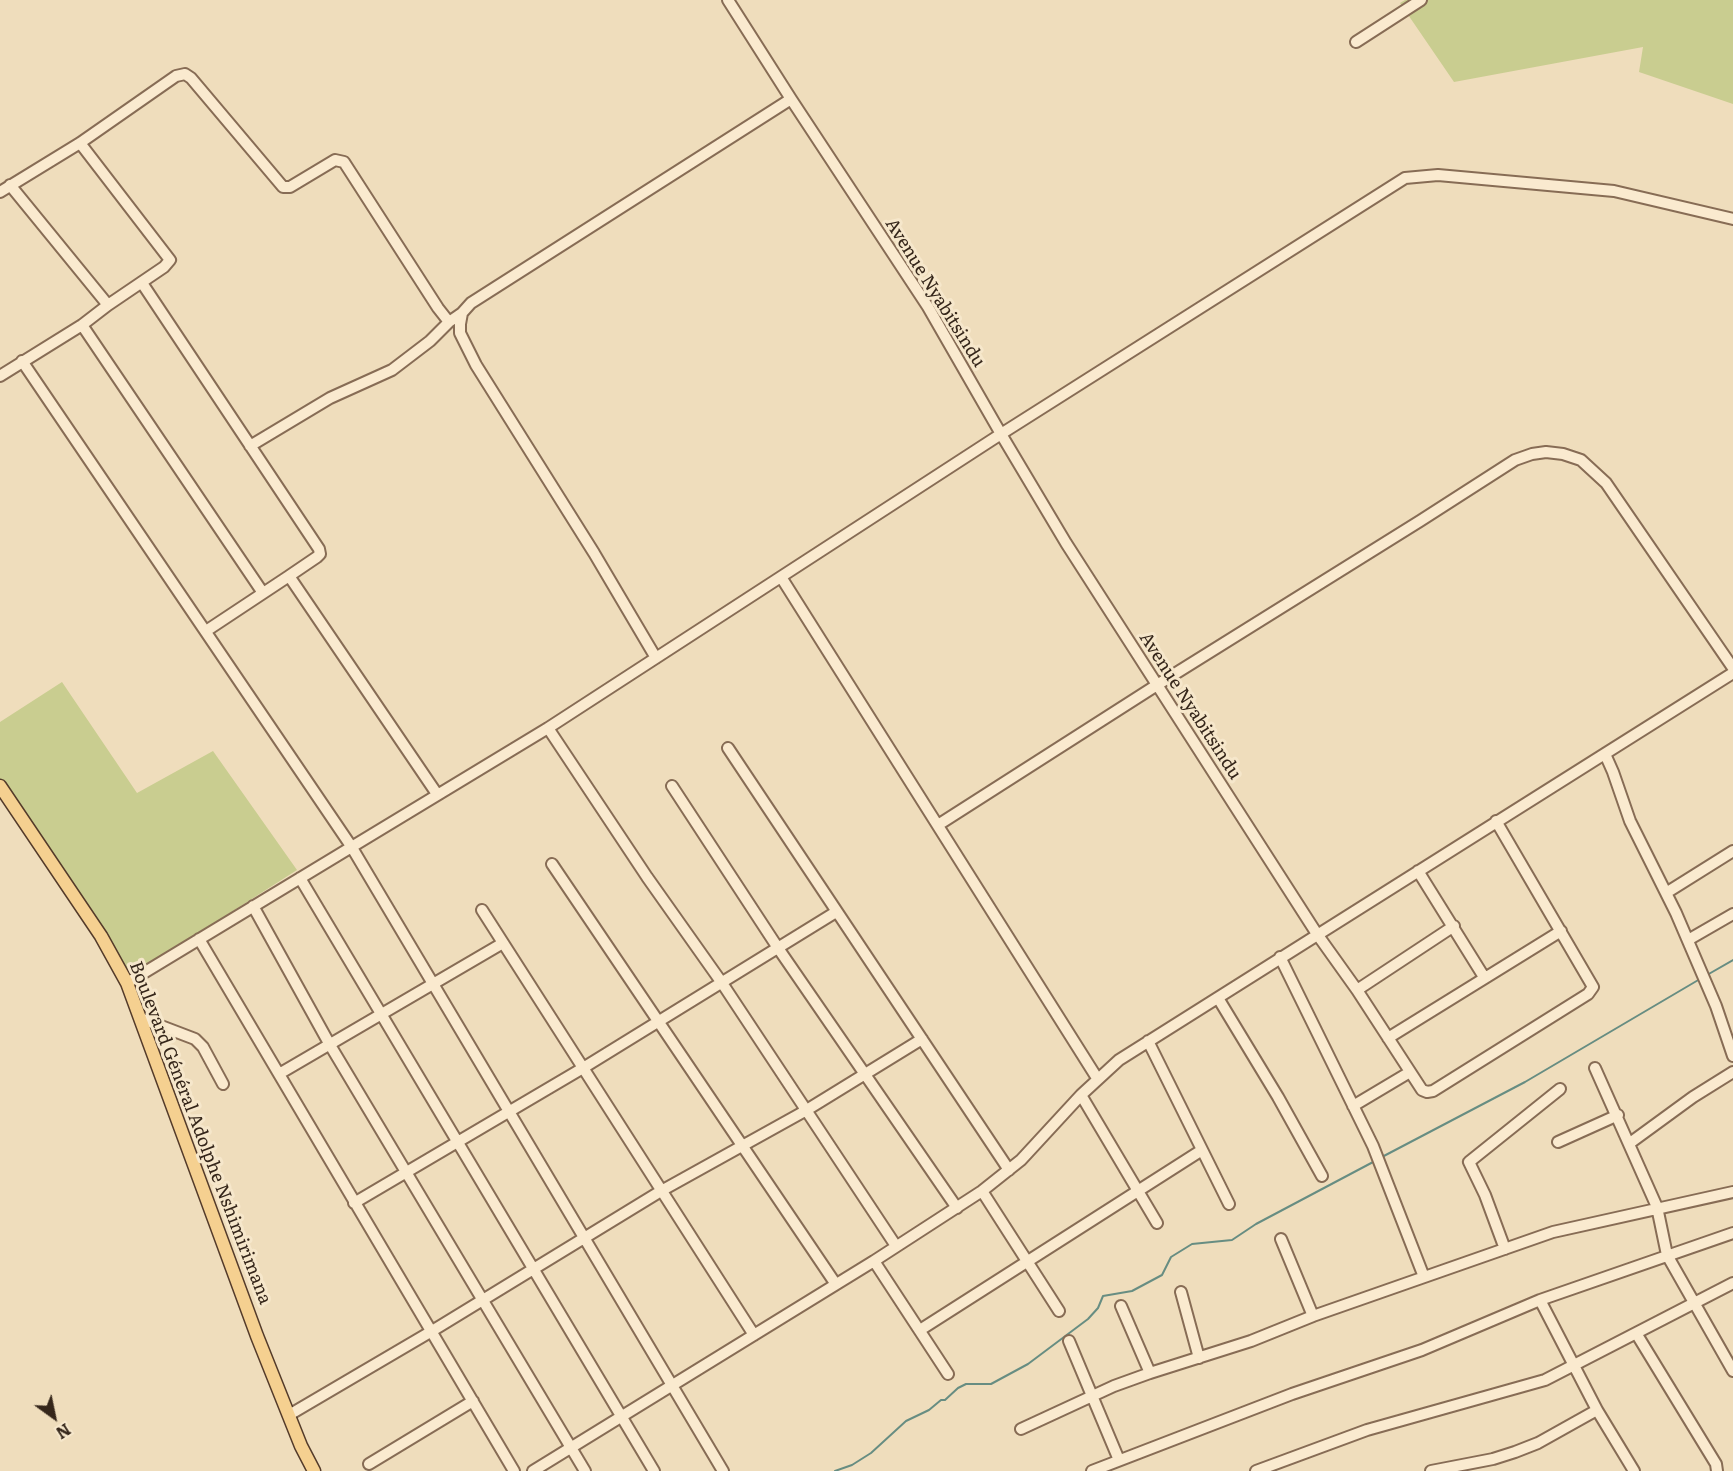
<!DOCTYPE html>
<html>
<head>
<meta charset="utf-8">
<style>
	body { margin:0 }
	#map { position:relative; width:1733px; height:1471px; overflow:hidden; background:#efddbc; font-family:Literata,serif }
	canvas { display:block }
	.north { position:absolute; left:24px; top:1387px; width:60px; height:60px; -webkit-text-stroke:4px #f6e7cb; paint-order:stroke; rotate:147deg; font-size:16px; font-weight:700; line-height:24px; text-align:center; color:#35261a }
	.north::after { content:''; display:block; margin:auto; width:21px; height:27px; background:#35261a; clip-path:polygon(50% 0,100% 100%,50% 72%,0 100%) }
</style>
</head>
<body>
<div id="map">
<canvas width="1733" height="1471"></canvas>
<div class="north">N</div>
</div>
<script>
const ctx = document.querySelector('canvas').getContext('2d');
ctx.lineJoin = 'round';
function paint(path, color) {
  ctx.fillStyle = color;
  ctx.fill(path, 'evenodd');
}
function toPath(rows) {
  const path = new Path2D();
  for (const r of rows) {
    path.moveTo(r[0], r[1]);
    for (let i = 2; i < r.length; i += 2) path.lineTo(r[i], r[i + 1]);
  }
  return path;
}
function strokePath(path, color, width, dash) {
  ctx.strokeStyle = color;
  ctx.lineWidth = width;
  ctx.lineCap = dash ? 'butt' : 'round';
  ctx.setLineDash(dash || []);
  ctx.stroke(path);
}
function drawText(font, color, halo, rows, align = 'center') {
  ctx.font = font + ' Literata,serif';
  ctx.lineWidth = 6;
  ctx.setLineDash([]);
  ctx.textBaseline = 'middle';
  ctx.strokeStyle = halo;
  ctx.fillStyle = color;
  for (const [text, x, y, turn = 0] of rows) {
    ctx.save();
    ctx.translate(x, y);
    ctx.rotate((+turn || 0) * Math.PI / 180);
    ctx.textAlign = isNaN(turn) ? turn : align;
    if (halo) ctx.strokeText(text, 0, 0);
    ctx.fillText(text, 0, 0);
    ctx.restore();
  }
}
paint(toPath([
	[1405,0,1733,0,1733,104,1639,72,1643,47,1454,82,1400,3],
	[62,682,137,793,213,751,297,870,136,973,126,967,0,785,0,722]
]), '#c9cd90');
strokePath(toPath([
	[1707,975,1733,960],
	[1380,1158,1525,1082,1700,979],
	[835,1471,852,1465,871,1453,906,1421,929,1410,941,1400,945,1400,958,1388,966,1384,991,1384,1028,1364,1088,1319,1098,1308,1103,1296,1132,1291,1162,1275,1171,1257,1192,1244,1232,1240,1256,1224,1375,1161]
]), '#678d82', 2);
const minor = toPath([
	[728,0,791,99,928,307,1001,434,1066,543,1317,934,1357,990,1422,1090,1427,1092,1433,1091,1588,994,1593,987,1496,821],
	[1356,42,1421,0],
	[80,143,170,260,164,267,108,305],
	[0,192,80,143,176,76,185,74,191,78,283,187,290,187,335,160,344,162,438,308,449,322,462,313],
	[142,283,319,549,320,554,317,557,289,576,437,794],
	[82,325,263,593],
	[22,361,351,846,723,1471],
	[0,376,82,325,108,305,10,185],
	[250,446,330,398,392,370,430,341,449,322],
	[781,577,1097,1078],
	[206,631,289,576],
	[656,658,594,553,476,365,460,333,460,324,462,313,471,303,791,99],
	[548,728,647,877,722,983,896,1246],
	[728,748,1009,1170],
	[1605,754,1613,772,1630,821,1676,913,1716,1006,1733,1056],
	[672,786,778,948,957,1208],
	[938,825,1157,685,1420,521,1515,460,1532,454,1546,452,1563,454,1581,460,1606,483,1733,668],
	[552,864,835,1283],
	[1418,871,1484,977],
	[300,878,654,1471],
	[1666,893,1733,851],
	[253,906,330,1045,585,1471],
	[482,910,754,1335],
	[199,939,514,1471],
	[1688,940,1733,914],
	[1280,957,1373,1146,1424,1277],
	[127,983,548,728,1001,434,1405,178,1438,175,1614,191,1733,219],
	[1357,990,1454,926],
	[1218,998,1278,1097,1322,1176],
	[140,1018,195,1039,203,1047,223,1084],
	[1388,1038,1561,931],
	[1148,1041,1229,1204],
	[1595,1068,1657,1207,1667,1255,1733,1371],
	[279,1074,503,943],
	[1081,1095,1157,1223],
	[1353,1106,1410,1072],
	[1558,1142,1618,1115],
	[1630,1143,1693,1097,1733,1072],
	[982,1191,1059,1311],
	[354,1203,583,1068,836,912],
	[1281,1239,1313,1316],
	[1505,1249,1485,1195,1469,1162,1560,1089],
	[874,1261,948,1374],
	[1181,1292,1199,1358],
	[1540,1300,1597,1410,1634,1471],
	[1121,1306,1150,1373],
	[920,1330,1202,1150],
	[1636,1333,1716,1464,1717,1471],
	[1069,1341,1119,1460],
	[289,1415,432,1331,661,1191,805,1111,922,1039],
	[1021,1429,1114,1386,1150,1373,1251,1341,1313,1316,1553,1232,1733,1192],
	[369,1464,473,1401],
	[533,1471,874,1261,982,1191,1021,1160,1081,1095,1119,1060,1733,673],
	[1092,1471,1292,1394,1422,1350,1540,1300,1733,1233],
	[1256,1471,1367,1430,1545,1380,1733,1283],
	[1431,1471,1493,1459,1515,1452,1538,1443,1597,1410]
]);
const major = toPath([
	[0,786,101,936,127,983,257,1336,301,1446,314,1471]
]);
strokePath(minor, '#876c55', 14);
strokePath(major, '#543b2a', 15);
strokePath(minor, '#faeacf', 10);
strokePath(major, '#f5d090', 12);
drawText('18px', '#35261a', '#f6e7cb', [
	["Avenue Nyabitsindu",935,293,58],
	["Avenue Nyabitsindu",1190,706,57],
	["Boulevard Général Adolphe Nshimirimana",200,1133,69]
]);
</script>
</body>
</html>
